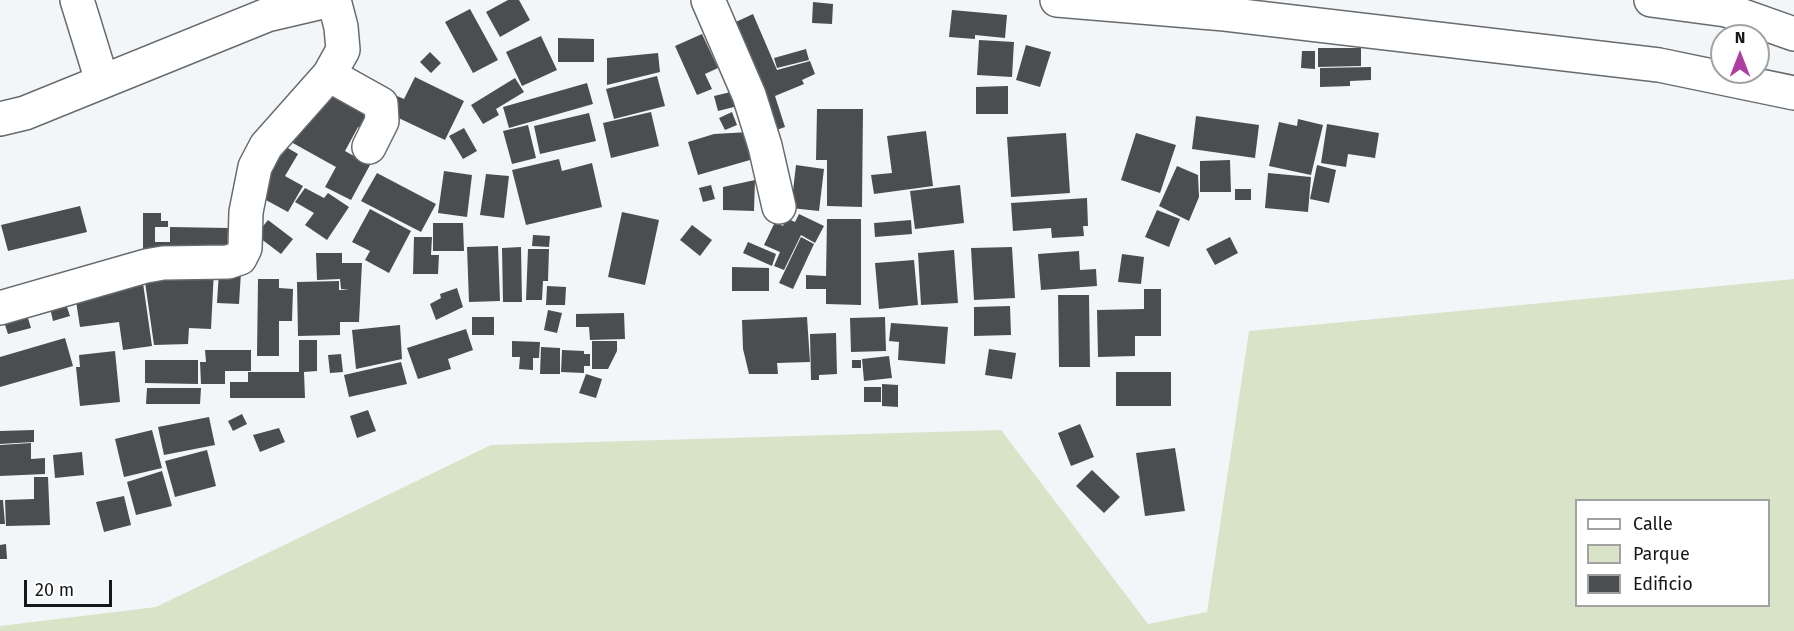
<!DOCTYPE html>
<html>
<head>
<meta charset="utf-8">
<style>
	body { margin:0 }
	#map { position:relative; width:1794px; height:631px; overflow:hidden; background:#f2f6f9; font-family:"Fira Sans",sans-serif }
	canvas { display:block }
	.legend { position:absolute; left:1575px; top:499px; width:195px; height:108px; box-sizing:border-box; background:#fff; border:2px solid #a2a2a3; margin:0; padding:8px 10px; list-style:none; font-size:18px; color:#161718 }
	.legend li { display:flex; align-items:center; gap:12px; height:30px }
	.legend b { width:30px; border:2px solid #a2a2a3 }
	.north { position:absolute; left:1710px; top:24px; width:60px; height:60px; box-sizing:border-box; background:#fff; border:2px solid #a2a2a3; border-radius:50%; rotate:0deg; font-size:16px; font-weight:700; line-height:24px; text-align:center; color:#161718 }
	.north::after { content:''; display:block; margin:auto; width:21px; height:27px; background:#ab3e9e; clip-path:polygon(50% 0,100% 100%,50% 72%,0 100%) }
	.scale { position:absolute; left:24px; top:580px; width:88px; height:27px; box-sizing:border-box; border:3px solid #161718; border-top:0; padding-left:8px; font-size:18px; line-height:21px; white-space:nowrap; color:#161718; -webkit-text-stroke:4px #fff; paint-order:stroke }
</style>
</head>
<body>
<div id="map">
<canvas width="1794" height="631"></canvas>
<ul class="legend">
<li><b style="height:8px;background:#fff"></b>Calle</li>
<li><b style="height:16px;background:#d8e3c8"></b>Parque</li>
<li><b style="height:16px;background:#4b4e51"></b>Edificio</li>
</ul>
<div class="north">N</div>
<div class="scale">20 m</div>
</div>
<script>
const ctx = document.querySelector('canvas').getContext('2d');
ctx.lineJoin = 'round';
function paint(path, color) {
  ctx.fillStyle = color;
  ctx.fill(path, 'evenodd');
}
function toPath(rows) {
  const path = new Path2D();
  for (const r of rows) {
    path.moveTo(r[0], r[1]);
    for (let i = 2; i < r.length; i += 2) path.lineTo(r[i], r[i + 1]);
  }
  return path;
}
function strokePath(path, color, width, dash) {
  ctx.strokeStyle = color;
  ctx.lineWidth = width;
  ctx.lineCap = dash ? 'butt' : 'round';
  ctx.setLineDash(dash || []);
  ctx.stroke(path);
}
paint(toPath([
	[1794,279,1794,631,0,631,0,626,156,607,491,445,1001,430,1148,624,1207,612,1249,331],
	[1576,500,1768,500,1768,606,1576,606]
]), '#d8e3c8');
paint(toPath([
	[508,0,519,0,530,20,500,37,486,12],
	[813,2,833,4,832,24,812,23],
	[470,9,498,60,473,73,445,22],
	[952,10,1007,15,1005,38,975,35,975,39,949,37],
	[753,14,777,70,810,61,815,74,802,80,804,84,775,96,785,127,768,133,725,27],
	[702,34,718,68,705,74,712,89,697,95,675,46],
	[541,36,557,70,522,86,506,52],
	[558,38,594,39,594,62,558,62],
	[979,40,1014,42,1012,77,977,75],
	[1026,45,1051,52,1040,87,1016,80],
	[1318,48,1361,48,1361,66,1318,67],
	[806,49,809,60,777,68,774,58],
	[1302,51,1315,51,1315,69,1301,68],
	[430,52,441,63,431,73,420,62],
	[658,53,660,72,607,85,607,58],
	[1371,67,1371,80,1350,81,1350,86,1320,87,1320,68],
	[657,76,665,106,614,119,606,89],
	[415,77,464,101,445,140,388,113,397,96,404,99],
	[515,78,524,92,496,109,499,115,483,124,471,105],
	[587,83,593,104,509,128,503,107],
	[1008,86,1008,114,976,114,976,87],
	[325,91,375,113,366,131,358,127,345,151,370,165,351,200,325,187,336,167,291,142],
	[735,91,738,106,718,111,714,96],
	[817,109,863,109,862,207,827,206,827,160,816,160],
	[651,112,659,146,611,158,603,123],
	[732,112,737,125,725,130,719,118],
	[589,113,596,141,540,154,534,126],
	[1196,116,1259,125,1255,158,1192,149],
	[1298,119,1323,125,1311,175,1269,166,1279,122,1297,126],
	[1327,124,1379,133,1375,158,1348,154,1346,167,1321,163],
	[528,125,536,158,512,164,503,131],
	[464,128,477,151,463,159,449,136],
	[926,131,933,186,874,194,871,175,892,173,887,136],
	[749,132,757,158,698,175,688,142,714,134],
	[1066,133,1070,193,1011,197,1007,137],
	[1136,133,1176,145,1160,193,1121,180],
	[281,144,298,154,285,176,303,186,288,212,253,193],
	[559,159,562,171,592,163,602,207,526,225,512,170],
	[1230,160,1231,192,1200,192,1200,161],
	[796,165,824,169,819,211,791,208],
	[1317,165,1336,170,1329,203,1310,199],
	[1177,166,1198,175,1199,197,1189,221,1159,206],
	[444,171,472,175,467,217,438,213],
	[377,173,436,204,421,232,361,201],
	[1268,173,1311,177,1308,212,1265,208],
	[486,174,509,176,504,218,480,215],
	[755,180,754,211,723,210,723,187],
	[711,185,715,199,703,202,699,188],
	[960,185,964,223,915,229,910,191],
	[305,188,324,198,328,193,349,207,327,240,305,225,314,213,295,202],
	[1235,189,1251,189,1251,200,1235,200],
	[1087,198,1088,226,1083,226,1084,236,1052,238,1051,228,1013,231,1011,203],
	[80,206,87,232,8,251,1,225],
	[370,209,411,231,389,273,365,260,370,251,352,242],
	[1157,210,1180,219,1169,247,1145,237],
	[622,212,659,220,645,285,608,277],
	[143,213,161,213,161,221,168,221,168,227,155,227,155,242,170,242,170,227,228,228,227,254,143,253],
	[799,214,824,226,815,243,801,235,784,270,774,266,780,252,764,245,775,222,783,226,786,218,795,222],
	[827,219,861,219,861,305,826,304,826,289,806,289,806,275,826,276],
	[268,220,293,239,281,254,256,235],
	[911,220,912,234,875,237,874,223],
	[433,223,463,223,464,251,433,251],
	[692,225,712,240,700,256,680,240],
	[533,235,550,236,549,247,532,246],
	[414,237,432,237,431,255,439,255,438,274,413,274],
	[801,237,814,244,793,289,779,283],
	[1230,237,1238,253,1215,265,1206,249],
	[748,242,776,254,772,266,743,253],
	[498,246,500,301,469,302,467,247],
	[521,247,522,302,503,302,502,248],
	[1012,247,1015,298,974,300,971,248],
	[528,249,549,249,548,281,543,281,542,300,526,300],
	[954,250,958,303,921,305,918,253],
	[1079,251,1080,270,1096,269,1097,286,1041,290,1038,254],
	[316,253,342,253,342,263,362,263,359,322,340,322,340,335,298,336,297,282,339,281,339,290,349,290,341,289,340,279,317,280],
	[1122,254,1144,257,1141,284,1118,282],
	[914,260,918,305,879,309,875,263],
	[732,267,769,268,769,291,732,291],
	[214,270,211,329,189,328,188,344,154,345,144,275],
	[219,271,241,272,239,304,217,303],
	[258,279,279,279,279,288,293,289,292,321,279,321,279,356,257,356],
	[143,283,152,346,123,350,119,322,80,327,74,288],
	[547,286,566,287,565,305,546,305],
	[457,288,463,307,436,320,430,304,441,298,440,294],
	[1144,289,1161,289,1161,336,1135,336,1135,356,1098,357,1097,310,1144,309],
	[1058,295,1089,295,1090,367,1059,367],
	[66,304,70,316,53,321,50,308],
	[1010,306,1011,335,974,336,974,307],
	[548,310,562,313,557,333,544,330],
	[624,313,625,339,590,340,589,327,576,327,576,314],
	[27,315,31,328,8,334,4,322],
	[472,317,494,317,494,335,472,335],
	[807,317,810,362,777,363,778,374,749,374,743,349,742,320],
	[885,317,886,351,851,352,850,318],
	[891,323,948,327,945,364,898,360,899,342,889,341],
	[400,325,402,359,356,369,352,330],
	[466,329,473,350,448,359,451,369,418,379,407,348],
	[836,333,837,374,819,375,819,380,811,380,810,334],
	[65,338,73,366,0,387,0,357],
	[299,340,317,340,317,371,304,372,305,398,230,398,230,382,248,382,248,372,299,372],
	[512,341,540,342,539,358,533,358,533,370,519,369,520,357,512,357],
	[592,341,617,341,617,351,608,369,592,369],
	[541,347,560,348,560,374,540,374],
	[989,349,1016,353,1012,379,985,375],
	[205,350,251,350,251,371,225,371,225,384,201,384,200,362,206,362],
	[562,350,584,351,584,354,590,354,590,366,584,366,584,373,561,372],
	[115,351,120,402,80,406,76,367,80,367,79,355],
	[341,354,343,372,330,373,328,355],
	[889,356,892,378,864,381,862,359],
	[145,360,198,360,198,384,145,383],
	[852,360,861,360,861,368,852,368],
	[401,362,407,384,349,397,344,375],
	[1116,372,1171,372,1171,406,1116,406],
	[586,374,602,379,596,398,579,393],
	[882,384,898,385,898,407,882,406],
	[864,387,881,387,881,402,864,402],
	[147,388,201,388,200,404,146,404],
	[368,410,376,431,357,438,350,416],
	[242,414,247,424,233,431,228,421],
	[209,417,215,445,164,455,158,427],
	[1080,424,1094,457,1071,466,1058,433],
	[279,428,285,442,260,452,253,435],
	[34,430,34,442,0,444,0,431],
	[152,430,162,468,124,477,115,439],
	[31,443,31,459,45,458,45,474,0,476,0,445],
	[1175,448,1185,511,1145,516,1136,453],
	[207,450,216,486,175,497,165,461],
	[82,452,84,475,55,478,53,455],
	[1092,470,1120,497,1104,513,1076,486],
	[162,471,172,506,136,515,127,482],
	[34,477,48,477,50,525,6,526,5,500,34,499],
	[124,496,131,525,104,532,96,502],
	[0,500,3,500,5,524,0,524],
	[6,544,7,559,0,559,0,545]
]), '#4b4e51');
const minor = toPath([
	[77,0,102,81],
	[708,0,749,95,765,146,779,207],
	[1057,0,1225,14,1659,65,1794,93],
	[1651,0,1726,10,1794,34],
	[329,75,381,104,382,121,369,147],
	[0,119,25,113,267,15,331,0],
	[0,308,146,266,163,263,228,262,240,258,245,248,246,212,255,167,266,146,329,75,343,50,341,27,334,0]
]);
strokePath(minor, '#676b6e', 36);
strokePath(minor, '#fff', 33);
</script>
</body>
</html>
